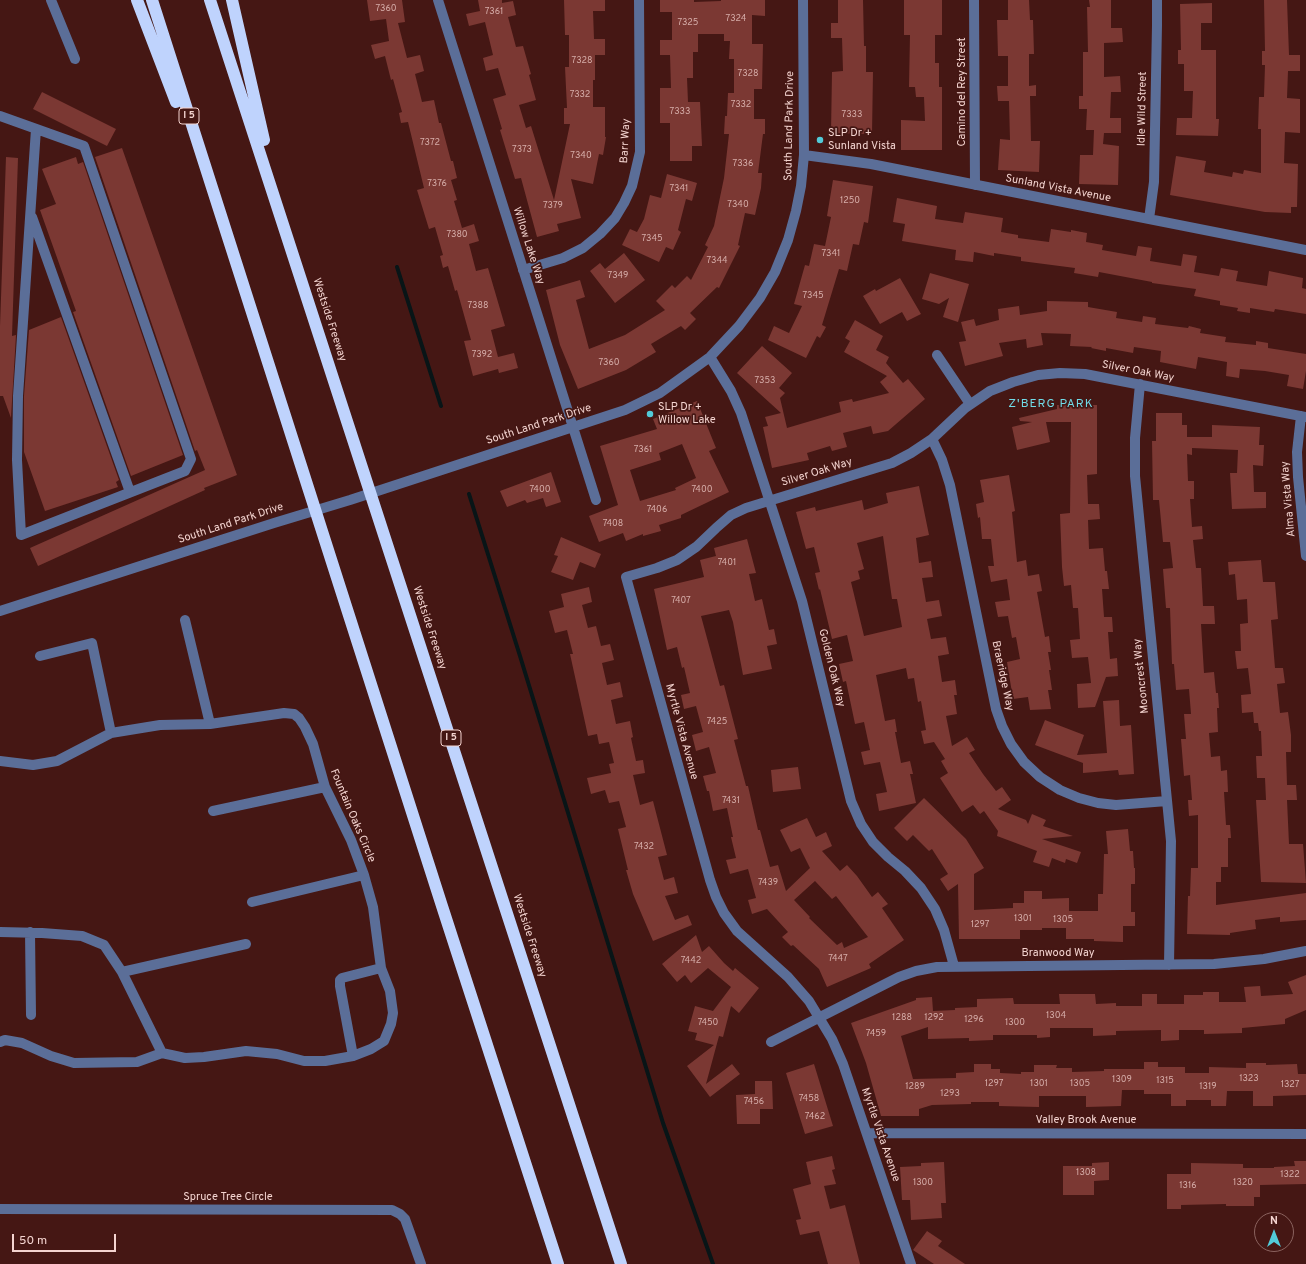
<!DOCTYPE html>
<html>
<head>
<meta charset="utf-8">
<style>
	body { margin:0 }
	#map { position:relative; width:1306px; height:1264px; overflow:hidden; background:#451714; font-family:Overpass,sans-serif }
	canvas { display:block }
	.north { position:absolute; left:1254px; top:1212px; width:40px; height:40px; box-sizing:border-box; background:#451714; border:1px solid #8b635f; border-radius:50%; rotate:0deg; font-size:11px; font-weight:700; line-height:16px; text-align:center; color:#f4d4d0 }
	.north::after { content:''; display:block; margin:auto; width:14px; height:18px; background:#52cbd9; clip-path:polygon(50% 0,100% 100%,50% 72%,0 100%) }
	.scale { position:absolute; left:12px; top:1234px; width:104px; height:18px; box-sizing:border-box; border:2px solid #f4d4d0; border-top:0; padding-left:5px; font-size:12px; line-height:14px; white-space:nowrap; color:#f4d4d0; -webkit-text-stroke:3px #451714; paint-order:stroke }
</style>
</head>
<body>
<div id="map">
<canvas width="1306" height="1264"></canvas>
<div class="north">N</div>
<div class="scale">50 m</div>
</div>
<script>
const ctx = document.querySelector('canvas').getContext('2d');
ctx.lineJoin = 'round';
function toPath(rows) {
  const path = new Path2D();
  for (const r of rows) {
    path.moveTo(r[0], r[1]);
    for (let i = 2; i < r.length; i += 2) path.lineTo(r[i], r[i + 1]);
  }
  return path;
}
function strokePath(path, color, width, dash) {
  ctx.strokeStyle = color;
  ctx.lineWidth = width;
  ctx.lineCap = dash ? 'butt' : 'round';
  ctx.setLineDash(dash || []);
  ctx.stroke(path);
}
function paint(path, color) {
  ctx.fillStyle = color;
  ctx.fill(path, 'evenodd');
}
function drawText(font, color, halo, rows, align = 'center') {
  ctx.font = font + ' Overpass,sans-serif';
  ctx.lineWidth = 3.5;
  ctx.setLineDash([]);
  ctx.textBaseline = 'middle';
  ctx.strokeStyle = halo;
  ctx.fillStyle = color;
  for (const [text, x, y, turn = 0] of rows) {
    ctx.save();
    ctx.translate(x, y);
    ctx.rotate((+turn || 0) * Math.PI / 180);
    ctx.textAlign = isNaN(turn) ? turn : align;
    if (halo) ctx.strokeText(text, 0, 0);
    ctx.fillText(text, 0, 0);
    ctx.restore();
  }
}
strokePath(toPath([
	[397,267,441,406],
	[469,494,520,656,663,1123,713,1264]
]), '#081517', 4);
paint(toPath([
	[367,0,402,0,405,22,398,23,407,58,420,55,424,71,415,74,422,102,434,100,439,123,441,123,451,161,453,161,457,178,451,180,457,200,454,201,462,228,474,224,479,241,469,244,476,271,488,268,505,326,491,330,498,357,514,353,518,368,499,373,498,369,473,376,464,341,471,340,457,290,455,291,448,266,443,268,440,256,443,255,435,227,429,229,417,190,424,188,408,122,401,123,399,113,402,112,393,79,391,80,385,56,375,59,371,45,389,41,386,19,370,21],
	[478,0,502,0,502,3,513,1,516,15,508,17,516,47,523,46,531,74,529,75,536,100,519,105,526,128,531,126,554,200,570,124,564,124,564,108,567,108,565,67,569,67,569,35,565,35,564,0,605,0,605,11,593,11,594,39,605,39,605,55,595,55,595,80,593,80,593,107,605,107,605,137,606,137,603,155,599,154,593,184,571,179,581,218,557,224,559,231,537,237,521,178,515,179,500,130,502,129,493,99,506,95,498,68,486,71,483,58,493,55,485,22,469,26,466,14,480,11],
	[660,0,694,0,694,2,721,1,721,0,765,0,765,16,752,15,752,44,763,44,762,89,754,89,754,119,765,119,765,134,763,134,758,173,762,173,761,188,755,215,745,213,738,245,740,246,719,288,717,287,690,313,696,319,685,330,681,326,651,344,656,352,626,370,578,389,560,345,546,290,580,280,585,297,576,300,589,349,625,335,665,310,656,301,672,285,675,288,687,276,691,280,708,247,705,245,714,226,724,178,729,134,724,134,725,116,727,116,728,93,734,93,734,59,729,59,730,41,724,41,724,34,698,34,698,52,693,52,693,78,687,78,688,102,700,102,702,146,692,146,692,161,670,161,670,123,660,123,660,88,671,88,670,55,660,55,660,40,672,40,672,12,660,12],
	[838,0,863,0,864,46,866,46,866,72,873,72,872,134,831,133,832,72,843,71,842,38,831,38,831,23,838,23],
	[904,0,942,0,942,35,935,35,935,63,939,63,939,87,942,87,942,150,901,150,901,120,925,121,924,97,916,97,915,87,909,87,910,35,904,35],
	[1008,0,1029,0,1030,20,1033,20,1034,54,1029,54,1029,86,1036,85,1036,96,1030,96,1031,141,1040,141,1039,172,998,170,1000,139,1010,140,1009,101,998,101,997,86,1008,86,1008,56,998,56,997,20,1008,20],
	[1089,0,1111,0,1111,28,1122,28,1123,42,1104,43,1104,77,1120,76,1121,92,1111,92,1110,118,1121,118,1121,133,1104,133,1103,144,1119,146,1118,185,1079,184,1080,155,1093,155,1094,130,1086,130,1087,109,1079,109,1079,96,1083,96,1083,52,1088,52,1087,7,1090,7],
	[1264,0,1287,0,1289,55,1300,55,1300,71,1288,71,1287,98,1300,99,1300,133,1285,132,1284,163,1298,164,1297,207,1291,207,1291,213,1265,212,1170,195,1176,156,1206,161,1204,172,1232,177,1233,172,1243,174,1244,170,1261,173,1261,129,1258,129,1259,97,1264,97,1265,65,1262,65,1262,51,1265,51],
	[1212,3,1212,23,1201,23,1201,50,1216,50,1216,119,1219,119,1218,136,1176,135,1177,118,1192,118,1193,91,1184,91,1184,64,1178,64,1178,50,1181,50,1180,4],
	[42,92,116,129,107,146,33,109],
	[122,148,237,475,204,488,205,490,38,566,30,548,205,470,197,450,195,451,95,157],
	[6,157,18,158,12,336,16,335,11,418,3,396,0,396,0,326],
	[76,157,78,164,83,162,183,455,131,476,73,312,76,311,40,210,56,204,42,169],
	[667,174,697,183,692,201,686,199,678,230,681,232,673,250,666,247,659,262,622,245,630,229,637,232,644,219,650,195,661,198],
	[833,180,873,186,868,223,864,222,859,245,853,244,847,271,839,269,822,325,826,327,820,338,817,336,806,358,768,340,774,326,789,333,802,306,794,304,805,265,809,266,814,244,825,246,831,217,827,216],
	[897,198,937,206,935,219,963,223,965,212,1003,218,1001,232,1018,235,1018,238,1049,242,1051,229,1071,232,1071,230,1087,233,1086,242,1103,245,1102,250,1136,256,1138,246,1152,248,1150,261,1181,266,1183,254,1197,256,1194,272,1219,276,1221,268,1238,271,1236,281,1267,286,1269,271,1303,278,1302,288,1306,289,1306,314,1275,309,1274,312,1250,308,1250,313,1237,311,1238,308,1220,305,1220,301,1194,296,1196,289,1152,283,1152,282,1099,272,1098,277,1074,273,1075,268,1021,261,1021,257,994,253,994,256,974,252,973,262,955,260,956,250,902,241,905,224,893,222],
	[624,253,645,280,615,303,590,271,600,263,605,269],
	[930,273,969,284,958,322,943,317,949,298,939,304,922,299],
	[900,278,921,314,907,321,902,312,880,324,863,296,875,289,876,291],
	[1047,301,1088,302,1088,307,1117,312,1116,318,1142,322,1143,316,1156,318,1155,324,1188,328,1189,326,1201,329,1200,333,1226,337,1225,342,1256,345,1256,341,1268,343,1268,348,1306,354,1306,371,1303,389,1287,386,1289,375,1265,371,1240,369,1239,378,1226,376,1227,362,1198,357,1196,369,1160,362,1161,351,1134,347,1133,353,1106,348,1106,351,1091,348,1092,347,1070,346,1071,334,1041,333,1043,345,1027,348,1026,339,999,343,1003,356,965,366,959,342,966,341,961,322,974,319,976,326,999,320,998,309,1019,306,1020,315,1047,311],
	[61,317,119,480,116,482,118,487,45,511,24,452,24,396,29,330],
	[855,320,883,336,876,350,889,357,886,363,903,383,908,379,925,399,888,431,873,434,871,426,843,433,847,447,832,451,830,446,807,453,809,460,772,468,763,427,768,426,765,417,781,413,737,373,762,346,792,373,779,388,785,393,780,398,787,428,841,412,839,402,852,399,853,402,889,393,880,382,887,376,844,352,850,341,845,338],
	[697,401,716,448,709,451,729,492,681,515,681,518,659,525,661,531,643,536,643,534,626,541,623,533,599,542,589,516,618,505,600,446,657,429,653,419],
	[682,444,696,478,675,488,676,490,640,501,630,470,661,460,659,453],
	[1057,405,1097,405,1097,474,1087,475,1088,504,1099,504,1100,519,1088,520,1089,549,1103,548,1105,571,1107,571,1109,589,1102,589,1104,617,1112,617,1113,632,1108,632,1110,659,1117,658,1118,676,1106,677,1095,707,1078,708,1077,684,1091,683,1088,657,1072,658,1070,640,1080,639,1078,608,1073,608,1071,585,1064,586,1062,567,1060,514,1070,513,1071,422,1046,422,1050,442,1017,450,1012,427,1032,422,1020,421,1019,418,1057,409],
	[1156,413,1182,413,1182,425,1187,425,1187,437,1212,437,1212,425,1260,427,1259,445,1264,445,1263,466,1253,465,1254,492,1266,492,1266,508,1232,509,1230,473,1237,473,1238,450,1192,448,1192,455,1187,454,1188,481,1194,481,1194,499,1190,499,1192,527,1202,526,1203,539,1193,540,1196,568,1201,568,1203,606,1214,606,1215,624,1201,624,1204,673,1214,672,1216,693,1218,693,1219,708,1217,708,1218,732,1209,733,1211,757,1220,756,1221,771,1227,770,1228,792,1224,792,1226,825,1230,825,1231,838,1228,838,1228,867,1221,867,1221,882,1216,882,1216,905,1306,893,1306,920,1280,922,1280,917,1255,920,1256,929,1230,933,1230,935,1187,934,1188,896,1190,896,1191,868,1198,868,1198,815,1189,816,1188,800,1192,800,1190,775,1184,776,1181,739,1186,739,1184,714,1191,714,1189,689,1176,690,1174,664,1172,664,1170,608,1166,608,1163,569,1173,568,1170,542,1163,542,1159,500,1153,500,1152,441,1156,441],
	[551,472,561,502,546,507,543,498,527,503,525,500,507,507,500,491],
	[1009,475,1015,511,1012,512,1017,562,1026,560,1028,576,1039,574,1042,591,1037,592,1045,637,1049,636,1051,652,1048,652,1051,670,1049,670,1052,690,1048,690,1051,709,1030,710,1028,697,1013,699,1007,662,1020,659,1016,637,1012,638,1008,616,998,617,995,602,1010,600,1007,579,991,582,988,566,994,566,991,539,982,539,980,517,978,518,976,504,984,502,980,480],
	[919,486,929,535,916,538,919,563,931,561,933,577,922,578,926,602,939,600,942,616,927,619,931,639,946,637,949,654,938,656,942,682,955,680,957,695,954,695,957,714,946,716,952,746,967,737,975,750,969,753,983,774,996,791,1002,787,1011,800,998,809,1026,820,1028,824,1032,814,1046,820,1043,826,1073,836,1042,839,1081,852,1077,863,1066,859,1065,863,1052,858,1049,867,1033,862,1037,851,997,836,998,831,984,811,980,814,973,805,962,812,940,778,948,773,941,761,945,759,934,742,924,744,921,731,926,730,921,701,918,702,914,678,908,679,906,668,876,675,885,721,895,719,897,732,895,732,901,763,910,761,913,774,910,774,916,803,879,811,876,794,887,792,880,762,864,765,861,752,870,750,864,722,855,724,846,681,843,682,839,664,853,661,847,635,832,639,820,589,819,590,815,573,820,572,814,547,806,549,796,512,815,507,816,511,862,500,864,510,888,503,886,493],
	[883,536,892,599,897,599,902,627,864,636,851,582,860,579,858,571,864,569,857,543],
	[561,537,601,554,595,568,580,562,573,580,551,572,558,556,554,555],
	[747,539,756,573,749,574,755,601,762,599,769,630,774,629,777,644,767,646,772,669,743,675,733,622,729,610,701,616,720,686,724,685,738,739,734,740,746,786,748,786,758,830,760,830,770,867,778,865,786,891,810,868,800,848,791,852,780,830,807,818,816,837,826,832,832,846,822,851,840,871,847,865,857,876,872,897,878,892,888,904,882,908,904,940,869,964,871,968,827,987,819,969,793,945,791,946,782,937,788,932,767,909,752,914,748,900,756,898,748,869,730,874,726,860,736,858,731,837,733,837,727,808,713,811,709,791,707,791,703,776,716,773,709,747,696,751,692,735,703,732,696,706,684,709,681,695,690,693,684,667,682,668,677,647,667,650,654,589,704,577,700,560,716,556,714,548],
	[815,881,832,899,836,896,868,937,844,948,842,942,837,945,809,918,810,917,794,900],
	[1261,560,1263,582,1275,582,1278,619,1271,620,1275,668,1283,668,1285,683,1277,684,1280,713,1288,712,1291,735,1291,752,1286,752,1287,785,1296,785,1297,800,1287,800,1289,844,1303,844,1306,883,1261,882,1256,800,1266,800,1265,778,1257,778,1256,756,1262,756,1261,731,1259,731,1258,723,1254,723,1253,712,1242,713,1241,695,1251,694,1248,668,1237,669,1235,651,1241,651,1240,624,1248,623,1247,599,1237,600,1235,574,1229,575,1228,562],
	[589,587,592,602,582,605,588,628,596,626,601,646,610,644,614,660,602,663,607,685,620,682,623,697,611,700,616,724,630,721,633,737,631,738,636,761,643,760,645,773,633,775,640,805,653,801,667,855,658,857,664,880,674,877,678,893,665,896,675,920,688,915,692,925,653,941,633,894,626,870,628,870,618,829,626,827,619,801,609,803,605,790,591,794,587,778,611,773,609,764,614,763,609,742,599,744,597,734,588,736,570,654,573,654,567,630,555,633,549,611,564,607,561,594],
	[1119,700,1120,726,1131,725,1134,774,1119,775,1118,770,1083,773,1083,763,1035,745,1045,720,1084,735,1077,755,1107,753,1103,701],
	[798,767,801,789,773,792,771,770],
	[924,798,966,839,984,868,974,874,974,910,1013,908,1013,903,1024,903,1024,891,1042,891,1042,899,1069,898,1069,911,1098,911,1098,894,1103,894,1104,854,1108,854,1106,831,1128,829,1130,851,1133,851,1134,868,1135,868,1135,884,1131,884,1131,912,1135,912,1135,926,1123,926,1123,942,1094,941,1094,939,1066,939,1066,928,1042,928,1042,930,1020,930,1020,939,959,939,958,884,948,891,940,879,948,874,932,849,929,851,913,835,907,841,894,828],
	[696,935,702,952,709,946,724,963,733,971,735,968,759,988,739,1013,731,1006,723,1037,719,1036,706,1084,732,1064,740,1074,710,1097,687,1066,714,1045,695,1040,697,1033,688,1031,695,1006,713,1011,731,987,708,968,691,983,685,975,677,982,662,964],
	[1306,975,1306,1010,1285,1019,1285,1024,1242,1028,1242,1033,1204,1034,1204,1030,1179,1030,1179,1040,1161,1041,1161,1030,1116,1031,1116,1035,1093,1036,1093,1028,1050,1028,1050,1037,1037,1038,1037,1035,993,1035,993,1040,969,1041,969,1038,928,1039,928,1027,901,1036,913,1079,956,1078,956,1073,974,1072,974,1064,991,1064,991,1069,1000,1069,1000,1073,1021,1074,1021,1072,1034,1072,1034,1065,1057,1065,1056,1068,1072,1068,1072,1072,1104,1071,1104,1069,1144,1069,1144,1062,1158,1062,1158,1067,1185,1067,1185,1073,1209,1073,1209,1067,1246,1068,1246,1063,1266,1063,1266,1065,1297,1064,1298,1074,1306,1074,1306,1095,1273,1096,1273,1106,1253,1106,1253,1091,1227,1091,1226,1106,1211,1106,1211,1100,1186,1100,1186,1106,1171,1106,1171,1094,1144,1094,1144,1090,1122,1090,1121,1106,1086,1107,1086,1096,1039,1096,1039,1107,999,1106,999,1102,971,1102,971,1104,932,1105,919,1109,919,1116,881,1116,866,1063,851,1023,916,1000,916,998,932,997,933,1011,955,1010,955,1008,977,1007,977,999,1013,998,1014,1004,1060,1004,1059,994,1095,994,1096,1004,1116,1003,1116,1006,1142,1006,1142,994,1157,994,1157,1004,1184,1004,1184,995,1203,995,1203,992,1219,992,1219,1002,1246,1002,1244,987,1260,986,1261,996,1293,994,1288,982],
	[814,1064,833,1126,805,1134,786,1073],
	[755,1081,772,1081,773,1109,760,1109,760,1124,737,1124,736,1095,755,1094],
	[832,1156,835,1169,832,1170,836,1184,824,1186,830,1209,845,1205,860,1264,828,1264,819,1231,800,1235,796,1220,801,1219,793,1189,811,1184,806,1162],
	[1294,1161,1306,1161,1306,1184,1260,1185,1260,1197,1254,1197,1254,1206,1226,1206,1226,1204,1181,1205,1181,1209,1167,1209,1167,1174,1191,1174,1191,1163,1243,1164,1243,1168,1274,1168,1274,1167,1295,1166],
	[944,1162,946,1203,941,1203,942,1218,911,1220,910,1200,902,1200,900,1167,921,1166,921,1163],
	[1109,1162,1109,1180,1094,1181,1094,1195,1063,1195,1063,1166,1092,1166,1092,1163],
	[927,1231,942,1241,938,1246,965,1264,934,1264,913,1250]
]), '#7b3833');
strokePath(toPath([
	[51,0,75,59],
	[438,0,596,500],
	[974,0,975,185],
	[0,116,84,146,191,459,185,471,21,535,17,460,18,396,36,129],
	[804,155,871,164,1306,250],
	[32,217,130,492],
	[1149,219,1154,182,1157,25,1157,0],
	[523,270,563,258,583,248,600,234,615,218,624,203,632,186,640,152,639,0],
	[937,355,970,404],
	[710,357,731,391,741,413,802,601,851,801,861,824,873,842,888,857,905,871,921,888,935,909,944,930,954,966],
	[1140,384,1135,438,1135,476,1171,841,1169,965],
	[1301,416,1297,452,1298,477,1306,556],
	[932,439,942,460,950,485,996,709,1002,726,1011,744,1024,762,1040,777,1060,790,1079,798,1098,803,1116,805,1167,801],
	[0,611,274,523,350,500,625,410,660,393,710,357,739,326,760,298,775,272,788,240,796,211,801,186,804,155,803,0],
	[185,620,210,724],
	[40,656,92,643,111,733],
	[0,761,33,765,57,761,111,733,160,725,210,724,284,713,294,714,299,718,305,727,313,744,325,787,351,840,364,875,373,907,381,968,390,991,393,1013,391,1024,384,1041,371,1049,353,1056,325,1061,304,1061,277,1054,246,1051,204,1057,185,1058,162,1053,122,972,104,945,82,936,42,933,0,932],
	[213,811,325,787],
	[252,902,364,875],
	[30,932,31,1015],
	[122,972,246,944],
	[0,1042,5,1040,22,1043,51,1056,74,1063,137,1062,162,1053],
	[771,1042,899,977,916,971,937,967,1214,964,1264,959,1306,951],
	[353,1056,340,986,340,980,342,978,381,968],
	[867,1133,1306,1134],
	[0,1209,392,1210,400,1214,405,1219,421,1264],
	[911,1264,843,1064,832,1039,809,1001,788,977,737,931,724,913,716,897,710,880,626,577,657,568,677,560,696,547,716,528,731,515,746,508,892,463,911,453,932,439,965,408,990,391,1013,382,1038,375,1060,373,1085,374,1306,417]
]), '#5b6e98', 10);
strokePath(toPath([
	[137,0,176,102],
	[152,0,442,906,558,1264],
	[210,0,621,1264],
	[232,0,264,140]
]), '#bfd3fd', 12);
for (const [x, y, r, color] of [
	[820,140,4,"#52cbd9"],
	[650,414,4,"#52cbd9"]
]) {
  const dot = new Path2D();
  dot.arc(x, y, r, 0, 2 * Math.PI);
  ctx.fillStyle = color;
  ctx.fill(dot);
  strokePath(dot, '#451714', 1.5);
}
drawText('9px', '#d6ada9', null, [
	["7360",386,9],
	["7361",494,12],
	["7324",736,19],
	["7325",688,23],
	["7328",582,61],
	["7328",748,74],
	["7332",580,95],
	["7332",741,105],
	["7333",680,112],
	["7333",852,115],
	["7372",430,143],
	["7373",522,150],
	["7340",581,156],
	["7336",743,164],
	["7376",437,184],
	["7341",679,189],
	["1250",850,201],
	["7340",738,205],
	["7379",553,206],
	["7380",457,235],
	["7345",652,239],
	["7341",831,254],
	["7344",717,261],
	["7349",618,276],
	["7345",813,296],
	["7388",478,306],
	["7392",482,355],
	["7360",609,363],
	["7353",765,381],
	["7361",643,450],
	["7400",540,490],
	["7400",702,490],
	["7406",657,510],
	["7408",613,524],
	["7401",727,563],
	["7407",681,601],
	["7425",717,722],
	["7431",731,801],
	["7432",644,847],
	["7439",768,883],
	["1301",1023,919],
	["1305",1063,920],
	["1297",980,925],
	["7447",838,959],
	["7442",691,961],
	["1304",1056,1016],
	["1288",902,1018],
	["1292",934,1018],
	["1296",974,1020],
	["7450",708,1023],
	["1300",1015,1023],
	["7459",876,1034],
	["1323",1249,1079],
	["1309",1122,1080],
	["1315",1165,1081],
	["1297",994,1084],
	["1301",1039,1084],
	["1305",1080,1084],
	["1327",1290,1085],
	["1289",915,1087],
	["1319",1208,1087],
	["1293",950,1094],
	["7458",809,1099],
	["7456",754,1102],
	["7462",815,1117],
	["1308",1086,1173],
	["1322",1290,1175],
	["1300",923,1183],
	["1320",1243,1183],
	["1316",1188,1186]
]);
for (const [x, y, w] of [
	[189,116,20],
	[451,738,20]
]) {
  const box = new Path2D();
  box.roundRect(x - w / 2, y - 8, w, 16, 3);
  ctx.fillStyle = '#451714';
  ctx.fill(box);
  strokePath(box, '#f4d4d0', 1);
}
drawText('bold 10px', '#f4d4d0', null, [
	["I 5",189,116],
	["I 5",451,738]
]);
drawText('11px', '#f4d4d0', '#451714', [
	["Camino del Rey Street",963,92,-90],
	["Idle Wild Street",1143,109,-89],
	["South Land Park Drive",790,126,-89],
	["Barr Way",626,141,-87],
	["Sunland Vista Avenue",1058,189,11],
	["Willow Lake Way",528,246,72],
	["Westside Freeway",329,320,72],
	["Silver Oak Way",1138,372,11],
	["South Land Park Drive",539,425,-18],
	["Silver Oak Way",817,473,-17],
	["Alma Vista Way",1289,499,-95],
	["South Land Park Drive",231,524,-18],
	["Westside Freeway",429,628,72],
	["Golden Oak Way",831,668,76],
	["Braeridge Way",1002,676,78],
	["Mooncrest Way",1142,676,-96],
	["Myrtle Vista Avenue",681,732,75],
	["Fountain Oaks Circle",352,816,67],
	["Westside Freeway",529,936,72],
	["Branwood Way",1058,954],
	["Valley Brook Avenue",1086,1121],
	["Myrtle Vista Avenue",880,1135,71],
	["Spruce Tree Circle",228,1198]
]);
drawText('11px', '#f4d4d0', '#451714', [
	["SLP Dr +",828,134],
	["Sunland Vista",828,147],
	["SLP Dr +",658,408],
	["Willow Lake",658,421]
], 'left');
ctx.letterSpacing = '1px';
drawText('12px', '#71dce8', '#451714', [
	["Z'BERG PARK",1051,405]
]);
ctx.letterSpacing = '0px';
</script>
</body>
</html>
